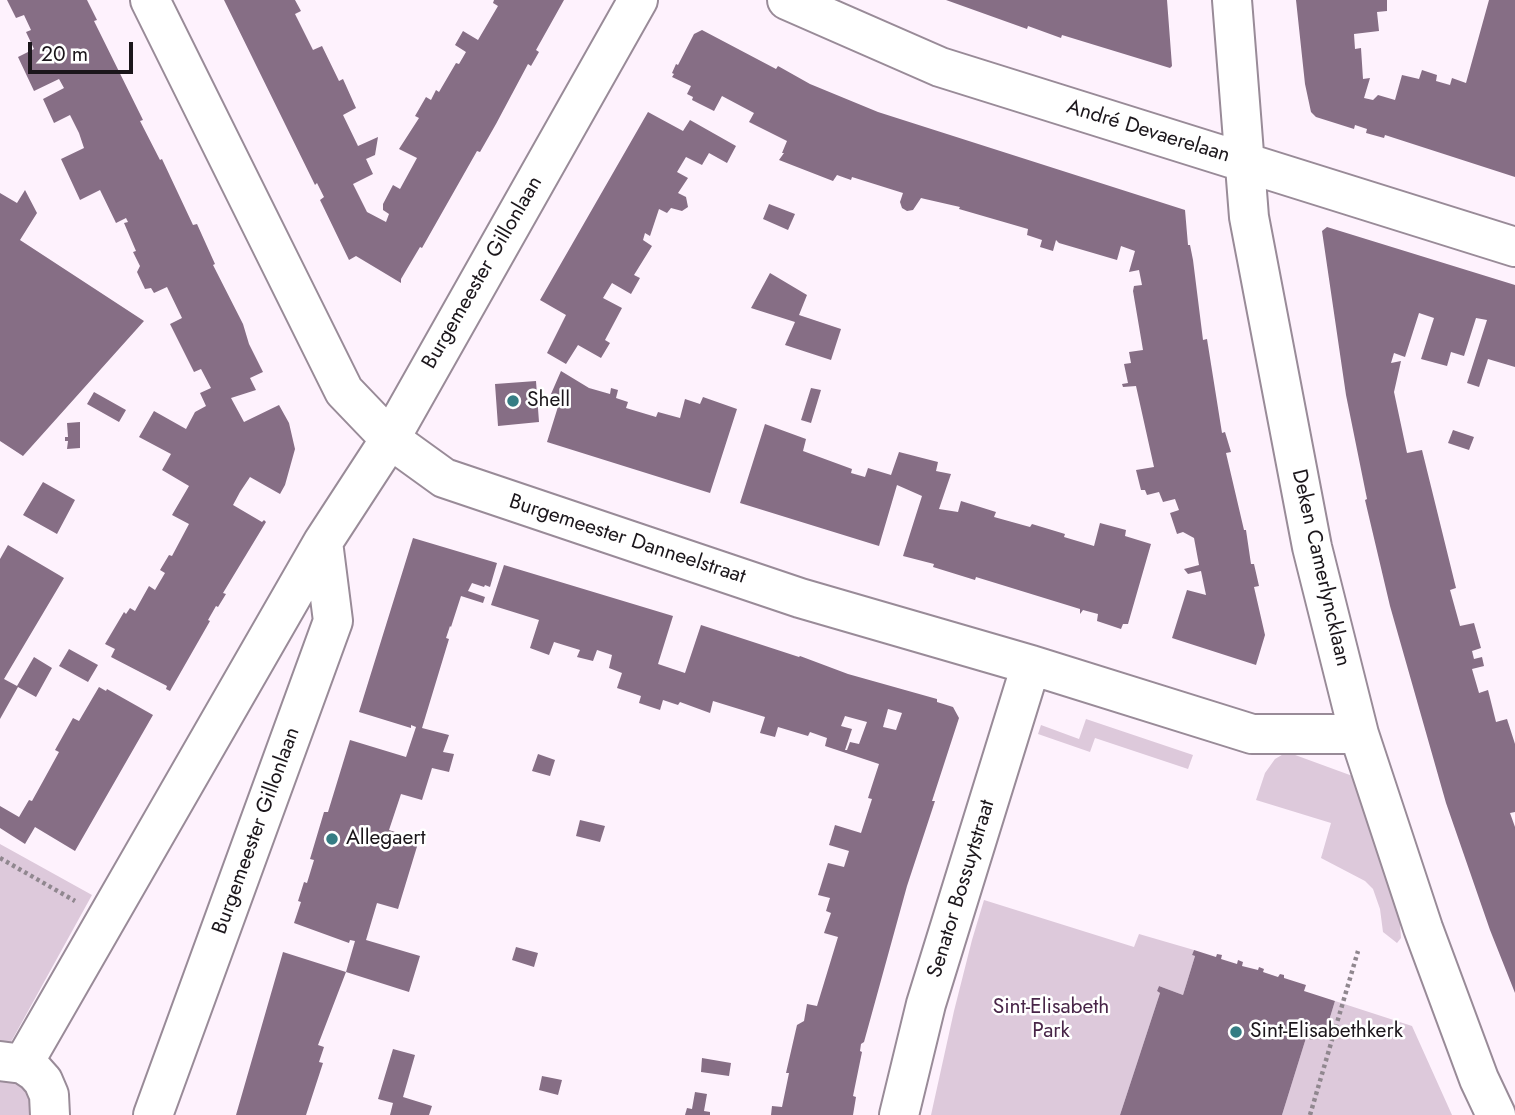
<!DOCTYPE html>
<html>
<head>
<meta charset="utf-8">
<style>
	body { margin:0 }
	#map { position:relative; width:1515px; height:1115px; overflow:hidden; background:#fef2fd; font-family:Jost,sans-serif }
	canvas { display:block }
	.scale { position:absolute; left:28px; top:42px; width:105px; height:32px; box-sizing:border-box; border:4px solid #1b161b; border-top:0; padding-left:9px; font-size:21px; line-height:24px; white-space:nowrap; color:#1b161b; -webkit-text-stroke:5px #fff; paint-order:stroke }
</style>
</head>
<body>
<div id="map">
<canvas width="1515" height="1115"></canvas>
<div class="scale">20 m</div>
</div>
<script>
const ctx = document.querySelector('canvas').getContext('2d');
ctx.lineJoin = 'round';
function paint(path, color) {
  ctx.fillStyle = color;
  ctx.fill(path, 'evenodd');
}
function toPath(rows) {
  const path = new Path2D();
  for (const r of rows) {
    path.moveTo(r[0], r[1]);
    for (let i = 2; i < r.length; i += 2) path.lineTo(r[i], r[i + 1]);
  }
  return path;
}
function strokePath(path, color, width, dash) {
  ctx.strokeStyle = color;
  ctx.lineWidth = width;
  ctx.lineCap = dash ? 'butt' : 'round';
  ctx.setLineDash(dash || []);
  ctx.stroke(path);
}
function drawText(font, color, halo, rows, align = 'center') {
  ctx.font = font + ' Jost,sans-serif';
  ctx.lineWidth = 5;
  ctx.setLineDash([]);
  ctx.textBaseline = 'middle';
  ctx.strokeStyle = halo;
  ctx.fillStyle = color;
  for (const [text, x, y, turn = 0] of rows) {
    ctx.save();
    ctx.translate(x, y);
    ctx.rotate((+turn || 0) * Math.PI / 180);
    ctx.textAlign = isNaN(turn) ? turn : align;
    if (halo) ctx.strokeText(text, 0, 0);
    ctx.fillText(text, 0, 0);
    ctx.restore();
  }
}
paint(toPath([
	[1086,719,1193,755,1188,769,1095,738,1090,752,1038,734,1041,725,1079,739],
	[1287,752,1358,778,1400,923,1401,938,1397,943,1383,932,1380,909,1373,889,1365,881,1321,858,1331,823,1256,800,1265,773,1275,759],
	[0,844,92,895,6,1051,50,1115,0,1115],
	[984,900,1134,947,1139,934,1194,950,1192,955,1195,956,1183,995,1159,986,1157,991,1160,993,1120,1115,931,1115,954,1011,972,940],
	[1335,1001,1412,1026,1452,1115,1282,1115,1306,1038,1313,1040,1314,1036,1324,1037]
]), '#ddc9db');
paint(toPath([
	[7,0,87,0,97,20,94,21,143,120,140,121,160,160,162,159,193,225,197,224,215,264,213,265,243,324,249,344,263,372,250,378,256,390,231,398,244,422,279,405,289,423,295,449,285,485,280,494,250,477,240,492,233,505,262,522,264,520,266,522,223,593,226,594,218,607,216,606,208,620,210,621,170,691,166,689,167,686,111,657,115,649,105,644,124,612,126,614,130,608,135,611,149,586,155,590,165,573,160,570,169,555,172,556,189,524,172,515,189,486,162,470,171,454,139,437,154,411,186,429,195,412,206,406,200,393,211,388,201,369,194,372,170,324,182,318,167,287,154,293,151,288,145,289,137,272,140,266,133,252,136,251,124,223,128,222,126,218,116,223,100,190,80,200,61,159,84,148,79,133,70,115,54,123,43,99,64,88,59,79,34,91,18,57,34,49,26,32,31,30,24,15,16,18],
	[224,0,295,0,301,11,295,14,313,50,322,46,339,81,343,79,356,108,343,115,358,146,378,137,375,155,366,159,373,174,353,184,367,212,386,222,389,214,383,210,383,204,393,185,400,189,417,158,399,149,419,118,415,116,426,97,431,100,436,90,439,92,456,63,459,64,466,52,455,45,463,31,478,40,498,6,493,3,494,0,564,0,536,50,539,52,531,66,528,64,496,124,480,152,477,151,422,248,420,247,401,279,401,283,356,256,349,260,320,200,324,197,317,183,315,185],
	[946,0,1167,0,1172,66,1170,68,1062,35,1061,38,1028,26,1027,29],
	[1296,0,1387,0,1387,11,1377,12,1379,31,1354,34,1355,49,1361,48,1363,79,1370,78,1364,98,1373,100,1378,95,1395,100,1402,75,1419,79,1422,70,1437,75,1436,81,1450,85,1452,78,1466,83,1489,0,1515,0,1515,177,1385,135,1384,138,1366,133,1367,129,1355,125,1354,129,1316,117,1311,112,1305,84],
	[702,30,776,69,778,66,810,84,878,112,1185,210,1188,245,1190,245,1193,260,1203,340,1207,339,1222,433,1225,432,1231,452,1226,453,1244,530,1246,530,1251,564,1254,564,1259,586,1254,587,1265,635,1256,665,1172,638,1187,590,1206,595,1201,571,1188,574,1184,569,1199,565,1194,538,1183,532,1177,534,1170,513,1179,510,1175,499,1163,502,1159,492,1147,495,1145,490,1141,490,1136,470,1154,467,1136,386,1123,387,1122,384,1128,383,1124,364,1131,363,1129,352,1143,350,1133,291,1134,286,1142,285,1139,270,1129,272,1135,251,1121,246,1117,260,1059,243,1056,240,1053,251,1040,247,1042,240,1027,235,1028,229,959,209,960,207,925,199,921,198,913,210,907,211,902,208,900,202,903,193,852,177,851,180,837,175,833,181,779,160,784,153,782,153,787,141,749,122,754,113,722,96,714,111,692,100,693,97,687,94,691,86,672,77,674,74,672,73,676,64,678,65,694,34],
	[648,112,683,131,690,120,736,146,727,163,709,153,702,165,686,157,677,172,688,178,678,193,686,197,688,207,682,211,671,208,667,213,659,209,650,236,645,233,643,240,652,246,634,275,640,278,631,294,612,283,603,298,622,308,605,340,610,343,601,358,578,345,566,364,547,353,566,315,540,300],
	[25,190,37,213,20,240,144,321,23,456,0,441,0,193,17,203],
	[769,204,795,214,788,230,763,219],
	[1327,227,1515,285,1515,367,1488,359,1479,387,1467,383,1487,320,1476,318,1464,356,1451,352,1447,366,1421,359,1434,318,1419,313,1405,357,1394,353,1391,363,1401,361,1394,392,1407,453,1422,450,1456,588,1450,590,1460,626,1474,623,1481,648,1472,651,1474,659,1482,657,1484,666,1472,669,1479,693,1488,690,1496,722,1507,719,1515,744,1515,812,1510,813,1515,827,1515,993,1490,930,1446,803,1390,606,1365,500,1367,499,1346,395,1322,231],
	[770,273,807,295,799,315,841,329,831,360,785,345,795,322,751,308],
	[561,371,589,388,610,394,611,388,618,390,616,398,628,402,626,408,656,417,658,412,680,418,685,399,700,404,703,397,737,409,710,493,547,442,561,397,551,394],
	[536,381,539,422,498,426,495,384],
	[811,388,821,390,811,423,801,420],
	[94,392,126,410,119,422,87,404],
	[80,422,80,448,67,449,68,441,65,441,65,437,68,437,67,423],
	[765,424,806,439,803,451,852,469,851,473,865,477,868,468,891,475,899,452,938,462,936,471,951,474,939,509,958,512,961,501,996,512,994,517,1030,527,1032,524,1065,534,1064,537,1094,546,1100,523,1126,530,1125,536,1151,544,1128,624,1123,624,1121,629,1097,621,1098,614,1083,610,1080,614,1080,609,976,577,975,580,933,567,934,564,903,556,922,496,897,485,879,546,740,503],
	[1453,430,1474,437,1469,450,1448,443],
	[43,482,75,500,57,534,23,515],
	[413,538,497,563,490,587,485,585,484,587,472,583,468,591,485,597,483,603,461,596,451,627,450,626,446,638,449,639,422,728,449,735,443,752,454,754,449,772,432,768,422,800,401,794,389,830,419,840,398,909,377,903,366,940,420,956,409,992,346,972,318,1045,324,1047,319,1062,323,1063,306,1115,236,1115,283,952,346,972,355,941,350,940,349,943,294,923,301,902,298,901,304,882,307,883,314,860,310,859,324,812,328,812,350,740,406,757,416,727,411,725,411,728,359,712],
	[8,545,64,578,4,679,17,686,34,657,52,668,36,697,18,687,0,719,0,559],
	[504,565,673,616,658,664,685,673,701,625,799,657,800,656,848,674,937,699,937,702,953,707,959,718,932,801,935,801,907,886,864,1042,861,1044,860,1051,862,1052,853,1096,856,1097,853,1115,771,1115,772,1106,782,1107,789,1073,786,1073,797,1025,804,1021,807,1004,817,1006,838,937,824,933,831,913,826,911,830,898,818,895,828,863,844,867,849,851,829,845,835,825,861,833,872,799,868,798,879,764,825,746,827,738,810,732,808,736,778,727,775,737,760,733,765,717,713,701,710,713,680,702,678,705,663,700,660,710,639,703,641,696,617,688,622,673,609,668,612,655,597,650,593,661,577,657,580,650,554,642,549,655,530,648,539,620,491,605],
	[888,709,902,713,896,730,883,727],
	[845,716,867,722,859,744,850,742,847,750,845,750,852,729,841,726],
	[69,649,98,665,88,682,59,666],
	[99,687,106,691,107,689,153,715,75,851,35,827,25,844,0,828,0,806,19,817,29,800,32,801,42,783,59,752,55,750,73,718,79,721],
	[538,754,555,760,550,776,532,771],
	[580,820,605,826,600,842,576,836],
	[516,947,538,953,534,967,512,960],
	[1194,950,1216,957,1217,954,1222,955,1221,959,1237,964,1238,960,1243,962,1242,966,1258,970,1259,967,1264,969,1263,972,1278,977,1280,974,1284,975,1284,978,1306,985,1304,991,1335,1001,1324,1037,1314,1036,1313,1040,1306,1038,1282,1115,1120,1115,1160,993,1157,991,1159,986,1183,995,1195,956,1192,955],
	[393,1049,415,1055,403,1097,432,1106,429,1115,390,1115,393,1103,378,1099],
	[702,1058,731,1063,729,1076,701,1072],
	[542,1076,562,1080,558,1095,539,1090],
	[695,1092,707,1094,704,1111,710,1112,710,1115,685,1115,687,1108,692,1109]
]), '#866e85');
const street = toPath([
	[150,0,344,391,390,439,444,478,800,598,1031,665,1252,734,1359,734],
	[787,0,940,67,1515,247],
	[1232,0,1249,217,1312,547,1359,734,1423,928,1479,1079,1496,1115],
	[0,1061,23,1064,35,1072,43,1081,49,1095,50,1115],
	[23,1064,323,542,390,439,638,0],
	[153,1115,333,621,323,542],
	[899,1115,926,1004,1031,665]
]);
strokePath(street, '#998b98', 42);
strokePath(toPath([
	[0,858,75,901],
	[1310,1115,1358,951]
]), '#90878f', 4.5, [3.5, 3.5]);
strokePath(street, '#fff', 38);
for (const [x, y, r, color] of [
	[513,401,7,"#357d84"],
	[332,839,7,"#357d84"],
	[1236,1032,7,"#357d84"]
]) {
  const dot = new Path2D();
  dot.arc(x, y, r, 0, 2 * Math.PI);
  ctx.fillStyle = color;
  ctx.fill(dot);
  strokePath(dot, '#fff', 2.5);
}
drawText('21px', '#1b161b', '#fff', [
	["André Devaerelaan",1148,132,17],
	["Burgemeester Gillonlaan",483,273,-60],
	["Burgemeester Danneelstraat",627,540,18],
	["Deken Camerlyncklaan",1320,568,77],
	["Burgemeester Gillonlaan",257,831,-70],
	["Senator Bossuytstraat",962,889,-73]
]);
drawText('21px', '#1b161b', '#fff', [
	["Shell",527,401],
	["Allegaert",346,839],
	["Sint-Elisabethkerk",1250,1032]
], 'left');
drawText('21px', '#482548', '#fff', [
	["Sint-Elisabeth",1051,1008],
	["Park",1051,1032]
]);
</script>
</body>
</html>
